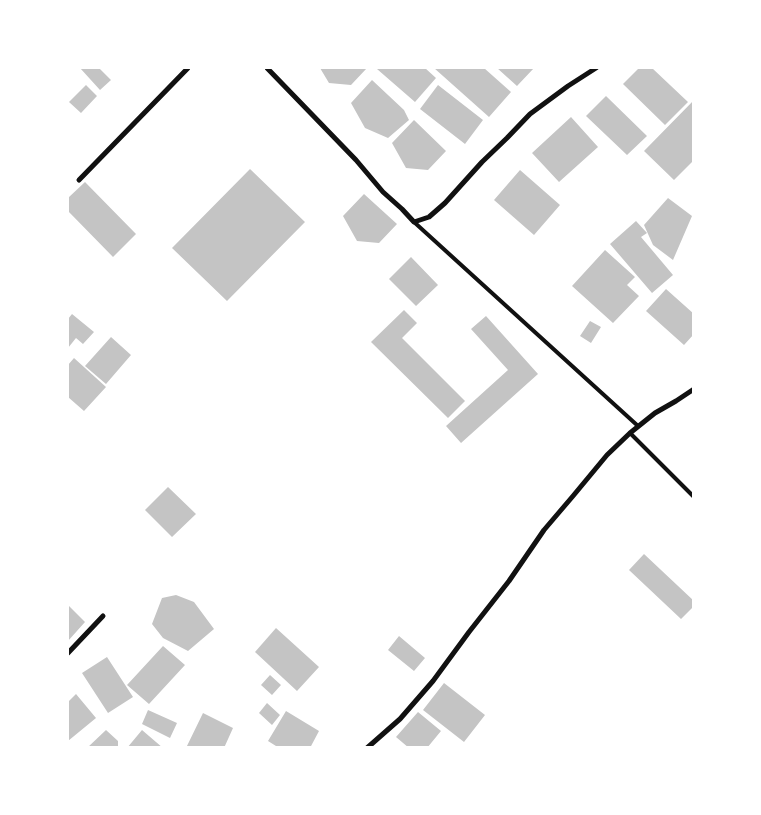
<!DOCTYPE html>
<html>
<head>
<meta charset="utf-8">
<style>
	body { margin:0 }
	#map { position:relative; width:761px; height:815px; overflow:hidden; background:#fff; font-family:Montserrat,sans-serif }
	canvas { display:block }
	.frame { position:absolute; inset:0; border:69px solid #fff; pointer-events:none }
</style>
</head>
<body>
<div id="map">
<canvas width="761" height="815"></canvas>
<div class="frame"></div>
</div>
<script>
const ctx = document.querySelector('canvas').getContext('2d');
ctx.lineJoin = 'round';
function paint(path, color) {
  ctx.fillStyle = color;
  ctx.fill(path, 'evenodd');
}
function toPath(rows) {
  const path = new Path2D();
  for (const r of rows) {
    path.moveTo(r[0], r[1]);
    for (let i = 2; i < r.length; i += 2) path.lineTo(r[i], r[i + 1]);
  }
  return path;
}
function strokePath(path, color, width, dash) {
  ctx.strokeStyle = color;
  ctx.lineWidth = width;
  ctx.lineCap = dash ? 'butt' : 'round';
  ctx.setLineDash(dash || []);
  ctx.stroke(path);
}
paint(toPath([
	[80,68,99,68,111,80,100,90],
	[320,68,367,68,351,85,329,83],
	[378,68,425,68,436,78,415,102,377,69],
	[434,68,484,68,511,92,489,117],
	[497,68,534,68,517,86],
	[639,68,652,68,688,102,665,125,623,84],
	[372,80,404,110,409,120,388,138,365,128,351,103],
	[86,85,97,96,81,113,69,102],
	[438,85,483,120,465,144,420,109],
	[606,96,647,136,627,155,586,116],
	[694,100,694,160,674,180,644,151],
	[571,117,598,147,559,182,532,153],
	[414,120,446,151,428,170,406,168,392,143],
	[250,169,305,222,227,301,172,248],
	[520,170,560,205,534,235,494,200],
	[85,182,136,234,113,257,68,211,68,198],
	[364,194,397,224,379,243,357,241,343,216],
	[668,198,692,216,673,260,653,245,644,225],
	[636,221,647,233,641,237,673,275,652,293,610,244],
	[605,250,635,277,627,285,639,296,613,323,572,286],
	[411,257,438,285,416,306,389,279],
	[666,289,694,314,694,334,684,345,646,311],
	[404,310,417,323,402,338,465,401,448,418,371,342],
	[72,314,94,332,83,344,76,338,68,348,68,319],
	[486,316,538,374,461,443,446,426,508,370,471,329],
	[590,321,601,327,591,343,580,336],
	[111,337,131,355,106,384,85,366],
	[74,358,106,387,84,411,68,397,68,365],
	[168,487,196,514,172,537,145,510],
	[644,554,694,601,694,606,681,619,629,570],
	[176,595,194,602,214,629,188,651,163,638,152,624,162,598],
	[68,605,85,622,68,641],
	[276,628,319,667,297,691,255,652],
	[399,636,425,658,414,671,388,650],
	[163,646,185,665,149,704,127,685],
	[107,657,133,697,108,713,82,673],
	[270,675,281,685,272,695,261,685],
	[444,683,485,715,464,742,423,710],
	[76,694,96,718,68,741,68,702],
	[267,703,280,715,272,725,259,713],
	[148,710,177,723,170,738,142,724],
	[286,711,319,731,310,748,276,748,276,746,268,741],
	[418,712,441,731,427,748,409,748,396,737],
	[203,713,233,728,224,748,186,748],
	[106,730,118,741,118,748,87,748],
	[142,730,163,748,127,748]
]), '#c4c4c4');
strokePath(toPath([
	[414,222,638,426],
	[630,433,694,497]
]), '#111', 4);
strokePath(toPath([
	[267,68,356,160,383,192,402,209,414,222,429,217,445,203,482,162,507,138,530,114,568,86,596,68],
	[79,180,188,68],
	[68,653,103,616],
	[367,748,400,719,433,681,469,632,509,581,544,530,573,496,607,455,630,433,655,413,676,401,694,389]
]), '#111', 5);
</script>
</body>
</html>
